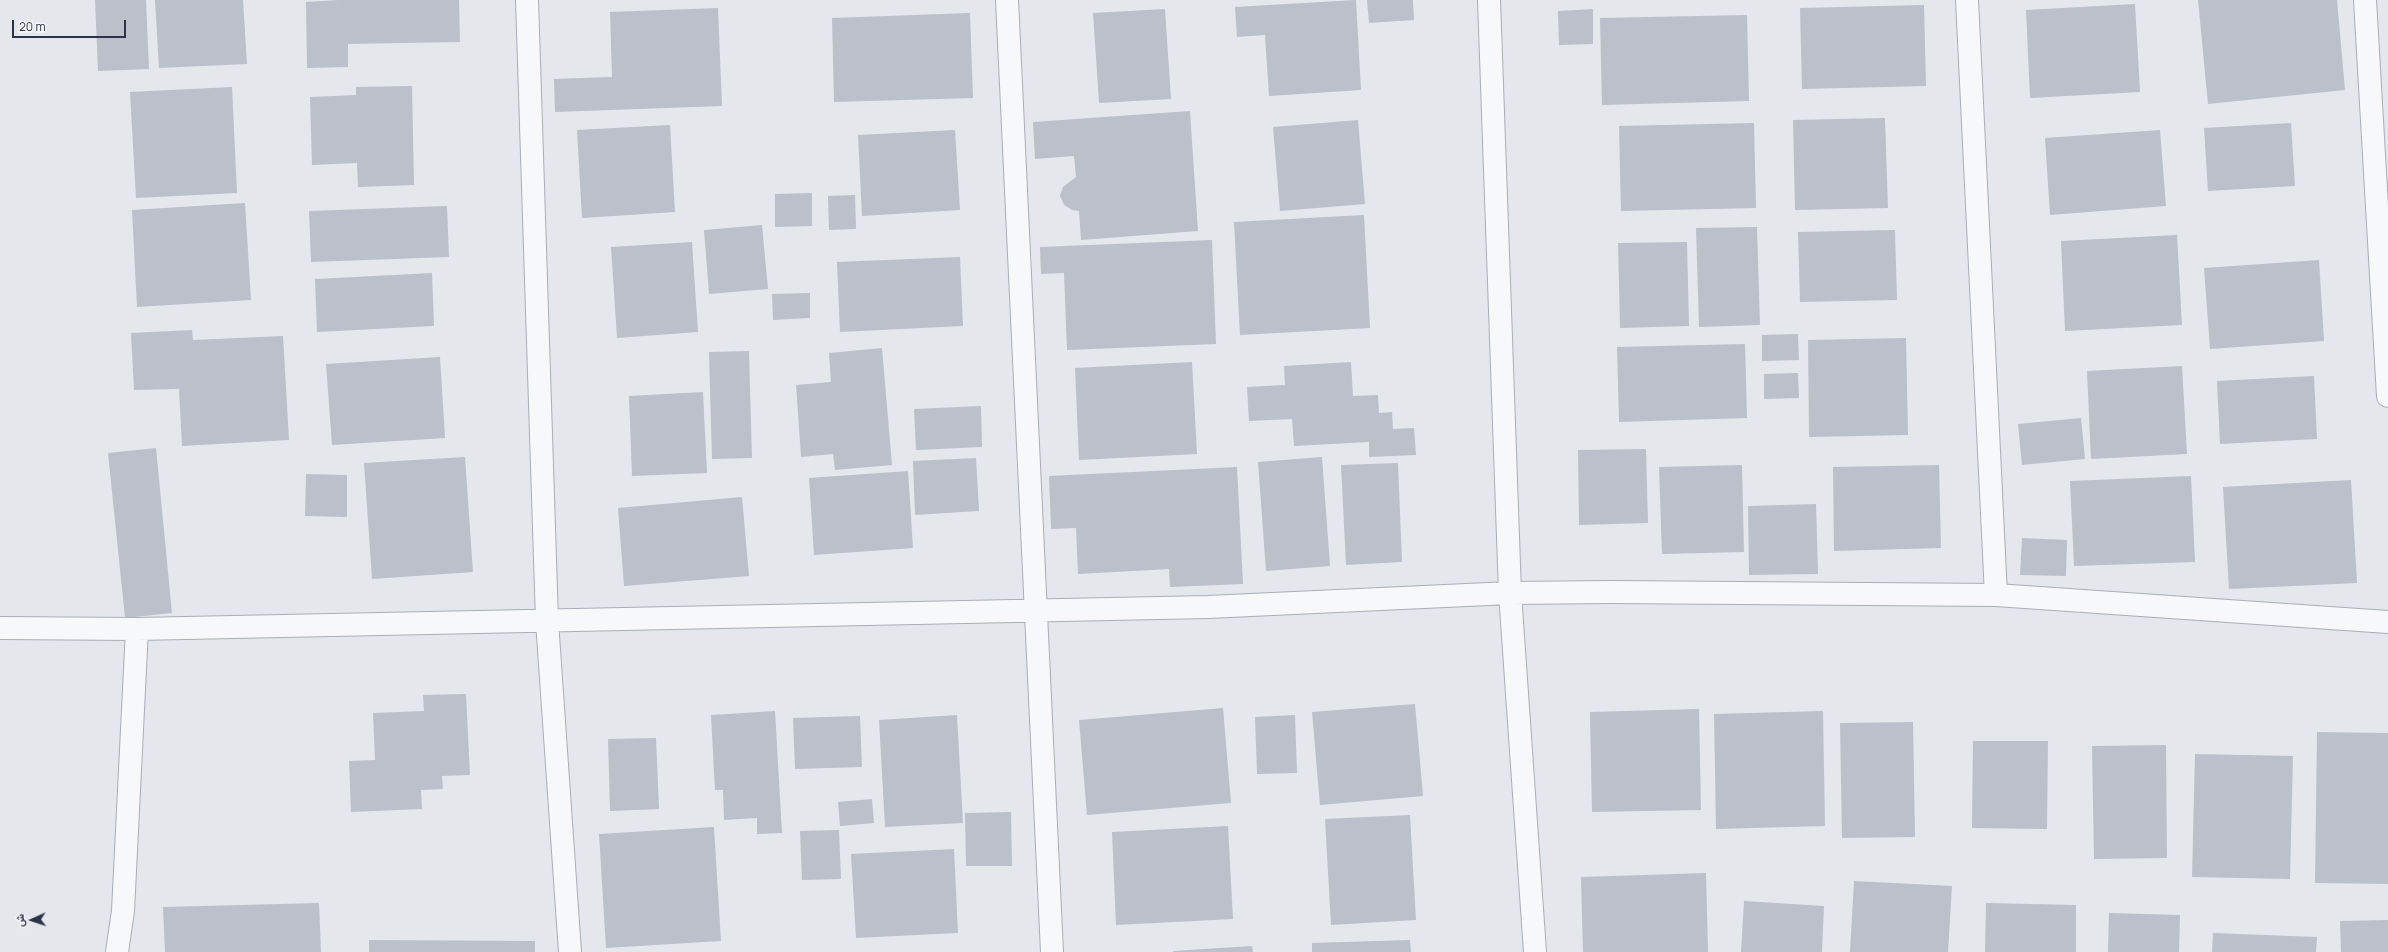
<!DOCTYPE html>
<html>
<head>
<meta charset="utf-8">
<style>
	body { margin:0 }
	#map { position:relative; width:2388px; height:952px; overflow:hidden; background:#e4e7ec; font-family:Manrope,Vazirmatn,sans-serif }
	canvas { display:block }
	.north { position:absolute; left:12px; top:900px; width:40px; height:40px; -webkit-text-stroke:3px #f4f6f9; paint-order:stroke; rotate:267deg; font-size:11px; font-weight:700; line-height:16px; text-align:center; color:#2b3445 }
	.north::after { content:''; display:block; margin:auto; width:14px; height:18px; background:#2b3445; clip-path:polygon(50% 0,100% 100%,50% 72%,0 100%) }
	.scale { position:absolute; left:12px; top:20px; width:114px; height:18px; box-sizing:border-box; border:2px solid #2b3445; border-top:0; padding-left:5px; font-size:12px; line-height:14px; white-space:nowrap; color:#2b3445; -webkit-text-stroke:3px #f4f6f9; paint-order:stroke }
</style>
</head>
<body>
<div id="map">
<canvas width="2388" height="952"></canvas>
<div class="north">ش</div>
<div class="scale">20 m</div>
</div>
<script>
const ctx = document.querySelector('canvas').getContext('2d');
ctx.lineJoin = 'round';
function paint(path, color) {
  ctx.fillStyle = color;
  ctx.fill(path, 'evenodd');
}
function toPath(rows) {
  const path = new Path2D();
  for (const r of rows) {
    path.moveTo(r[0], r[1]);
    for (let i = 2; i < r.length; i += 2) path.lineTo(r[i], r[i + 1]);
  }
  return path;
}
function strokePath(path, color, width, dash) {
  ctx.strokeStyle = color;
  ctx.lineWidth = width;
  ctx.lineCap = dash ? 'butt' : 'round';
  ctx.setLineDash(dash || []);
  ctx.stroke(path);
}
paint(toPath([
	[95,0,146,0,149,69,98,71],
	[155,0,243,0,247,64,159,68],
	[339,0,459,0,460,42,348,44,348,67,307,68,306,2],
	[1356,0,1361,90,1269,96,1265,35,1237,37,1235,7],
	[1367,0,1413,0,1414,20,1369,23],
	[2198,0,2337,0,2345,90,2208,104],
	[2135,4,2140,92,2030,98,2026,10],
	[1924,5,1926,86,1802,89,1800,8],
	[718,8,722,106,555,112,554,79,612,77,610,12],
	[1165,9,1171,99,1099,103,1093,13],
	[1593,9,1593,44,1559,45,1558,11],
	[970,13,973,98,834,102,832,18],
	[1747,15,1749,101,1602,105,1600,18],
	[412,86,414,185,358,187,357,163,312,165,310,97,356,95,356,87],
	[232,87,237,193,136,198,130,92],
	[1190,111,1198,231,1081,240,1079,211,1072,210,1064,205,1060,196,1063,187,1076,177,1074,156,1035,159,1033,122],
	[1885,118,1888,208,1795,210,1793,120],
	[1358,120,1365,204,1280,211,1273,127],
	[1754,123,1756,208,1621,211,1619,126],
	[2291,123,2295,186,2208,191,2204,128],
	[670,125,675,212,582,218,577,130],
	[955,130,960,210,862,216,858,135],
	[2160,130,2166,206,2050,215,2045,138],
	[812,193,812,226,775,227,775,194],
	[855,195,856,229,829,230,828,196],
	[245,203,251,300,137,307,132,210],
	[447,206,449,257,311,262,309,211],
	[1364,215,1370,328,1240,335,1234,222],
	[762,225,768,289,709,294,704,230],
	[1757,227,1760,325,1699,327,1696,228],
	[1895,230,1897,300,1800,302,1798,232],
	[2177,235,2182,325,2065,331,2061,241],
	[1212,240,1216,344,1067,350,1064,273,1041,274,1040,247],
	[692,242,698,332,617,338,611,247],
	[1687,242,1689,326,1620,328,1618,243],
	[960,257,963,326,840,332,837,262],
	[2319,260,2324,341,2210,349,2204,268],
	[432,273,434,326,317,332,315,279],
	[810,293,810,318,773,320,772,294],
	[192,330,193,340,283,336,289,440,182,446,179,389,134,390,131,333],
	[1798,334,1799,360,1762,361,1762,335],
	[1906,338,1908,435,1809,437,1808,340],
	[1745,344,1747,418,1619,422,1617,347],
	[882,348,892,465,835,470,833,454,801,457,796,385,831,382,829,353],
	[749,351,752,458,712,459,709,352],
	[440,357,445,438,332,445,326,364],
	[1192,362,1197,454,1079,460,1075,368],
	[1351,362,1353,396,1378,395,1379,413,1392,412,1393,429,1414,428,1416,455,1369,457,1369,442,1294,446,1292,419,1249,421,1247,387,1285,385,1284,366],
	[2182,366,2187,454,2091,459,2087,371],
	[1798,373,1799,398,1764,399,1764,374],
	[2314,376,2317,439,2220,444,2217,381],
	[703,392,707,473,632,476,629,396],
	[981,406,982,447,916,450,914,409],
	[2081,418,2085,459,2022,465,2018,424],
	[156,448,172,613,125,618,108,453],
	[1646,449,1648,523,1579,525,1578,450],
	[465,457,473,572,372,579,364,463],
	[1322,457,1330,566,1266,571,1258,462],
	[976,458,979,511,915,515,913,461],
	[1398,463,1402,562,1346,565,1341,465],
	[1742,465,1744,552,1662,554,1659,467],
	[1939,465,1941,548,1834,551,1833,467],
	[1237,467,1243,584,1170,587,1169,569,1078,574,1076,528,1051,529,1049,476],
	[908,471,913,548,814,555,809,478],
	[306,474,347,475,347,517,305,516],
	[2191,476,2195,562,2074,566,2070,481],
	[2351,480,2357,583,2229,589,2223,487],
	[742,497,749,576,624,586,618,508],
	[1816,504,1818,574,1749,575,1748,506],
	[2022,538,2067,540,2066,576,2020,575],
	[466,694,470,775,442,776,443,789,421,790,422,809,351,812,349,761,375,760,373,713,424,711,423,695],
	[1415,704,1423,796,1320,805,1312,712],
	[1223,708,1231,803,1087,815,1079,720],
	[1699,709,1701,810,1592,812,1590,712],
	[775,711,782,833,757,834,757,818,724,820,723,790,715,790,711,715],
	[1823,711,1825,826,1716,829,1714,714],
	[957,715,963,823,885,827,879,720],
	[1295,715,1297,773,1257,774,1255,717],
	[860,716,862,767,795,769,793,718],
	[1913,722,1915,837,1842,838,1840,723],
	[2317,732,2388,733,2388,884,2315,883],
	[656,738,659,809,610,811,608,739],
	[1973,741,2048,741,2047,829,1972,828],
	[2166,745,2167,858,2094,859,2092,746],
	[2195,754,2293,756,2290,879,2192,877],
	[872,799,874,823,840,826,838,802],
	[1011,812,1012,866,966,866,965,813],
	[1410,815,1416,920,1331,925,1325,819],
	[1228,826,1233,919,1116,925,1112,832],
	[714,827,721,941,606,948,599,834],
	[839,830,841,879,802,880,800,831],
	[954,849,958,933,856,938,851,854],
	[1706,873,1708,952,1583,952,1581,877],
	[1854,881,1952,886,1948,952,1850,952],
	[1744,901,1824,906,1822,952,1741,952],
	[319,903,321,952,165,952,163,907],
	[1986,903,2076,905,2076,952,1985,952],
	[2109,913,2180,915,2179,952,2108,952],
	[2388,920,2388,952,2341,952,2340,921],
	[2213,933,2317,937,2316,952,2212,952],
	[369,940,535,941,535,952,369,952],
	[1410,940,1411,952,1312,952,1312,943],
	[1252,946,1253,952,1173,952,1173,951]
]), '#bbc0ca');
const minor = toPath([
	[527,0,547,621,570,952],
	[1007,0,1052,952],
	[1489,0,1510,593,1535,952],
	[1967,0,1996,595],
	[2365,0,2388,396],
	[0,628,137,629,1208,607,1510,593,1611,592,1996,595,2388,622],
	[117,952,123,911,137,629]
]);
strokePath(minor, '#a9aeb7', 24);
strokePath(minor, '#f7f8fa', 22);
</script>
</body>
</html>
